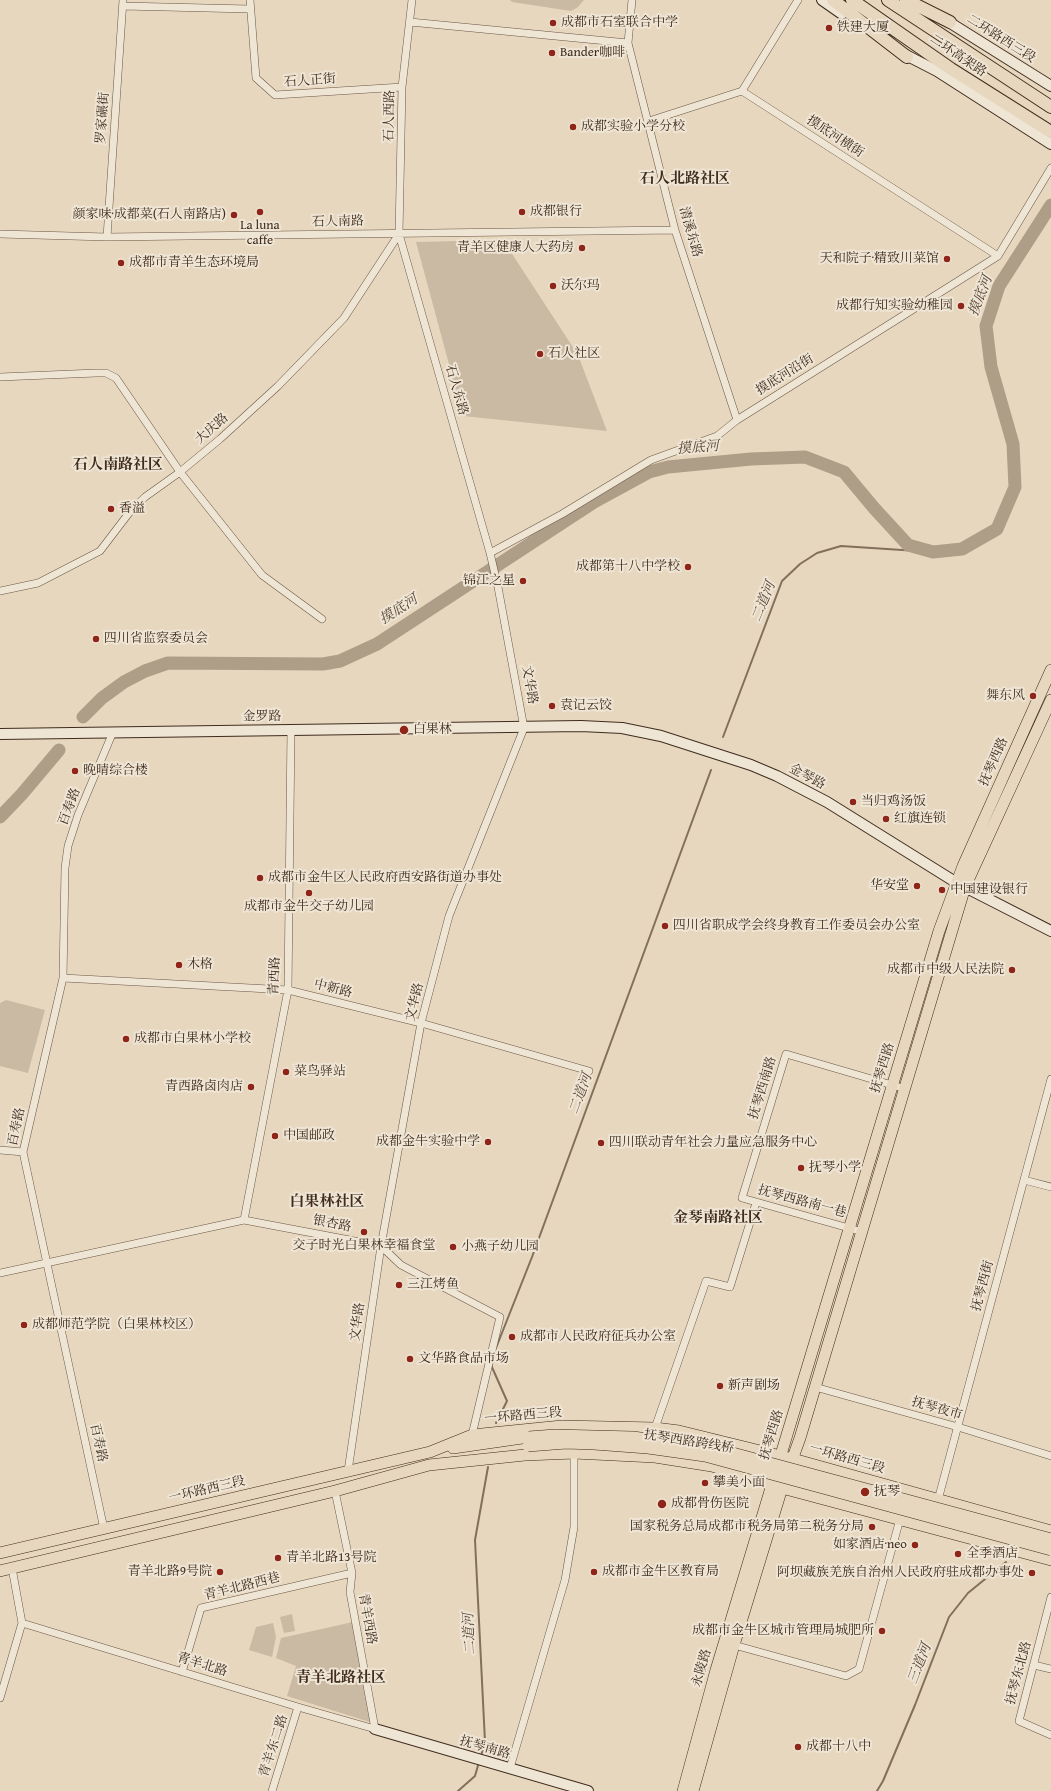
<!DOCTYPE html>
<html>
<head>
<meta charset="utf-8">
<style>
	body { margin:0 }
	canvas { display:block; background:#e7d7be }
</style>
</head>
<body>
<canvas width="1051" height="1791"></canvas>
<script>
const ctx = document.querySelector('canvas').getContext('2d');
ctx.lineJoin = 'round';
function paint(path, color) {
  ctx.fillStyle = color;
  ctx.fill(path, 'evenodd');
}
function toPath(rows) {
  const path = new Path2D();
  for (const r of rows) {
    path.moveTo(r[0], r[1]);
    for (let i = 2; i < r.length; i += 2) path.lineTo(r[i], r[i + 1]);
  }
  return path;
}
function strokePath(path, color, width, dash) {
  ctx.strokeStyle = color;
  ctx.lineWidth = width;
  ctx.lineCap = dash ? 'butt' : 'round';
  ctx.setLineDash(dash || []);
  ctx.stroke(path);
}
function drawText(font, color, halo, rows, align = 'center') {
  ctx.font = font + ' "Gentium Book Plus","Noto Serif SC",serif';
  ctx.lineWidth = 4;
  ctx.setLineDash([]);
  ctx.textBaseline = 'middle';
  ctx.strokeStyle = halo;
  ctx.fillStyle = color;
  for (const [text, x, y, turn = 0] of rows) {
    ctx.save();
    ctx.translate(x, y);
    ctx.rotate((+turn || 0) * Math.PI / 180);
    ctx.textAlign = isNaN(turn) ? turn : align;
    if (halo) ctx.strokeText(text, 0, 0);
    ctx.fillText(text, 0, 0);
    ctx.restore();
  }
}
paint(toPath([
	[510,0,584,0,578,7,571,11,512,2],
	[503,240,578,355,607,431,463,416,416,242],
	[6,1000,45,1010,28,1073,0,1066,0,1003],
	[292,1614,295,1631,284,1633,280,1617],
	[353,1622,373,1723,287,1696,296,1666,276,1658,281,1638],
	[273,1623,276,1637,272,1657,249,1650,256,1627]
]), '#cabaa3');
strokePath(toPath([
	[723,737,782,581,800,564,817,553,841,546,933,552],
	[496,1348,532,1257,711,770],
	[491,1365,507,1401,496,1423],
	[481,1756,485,1742,475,1540,488,1467],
	[458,1791,475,1776,479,1762],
	[877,1791,883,1781,915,1705,949,1617,968,1593,1006,1562]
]), '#82705d', 2);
strokePath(toPath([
	[83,717,102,698,124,682,145,671,168,663,323,664,340,661,377,644,594,502,649,472,668,467,751,459,805,457,844,472,874,508,908,545,933,552,962,549,997,529,1015,487,1013,444,991,367,986,326,999,286,1051,205],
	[0,817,22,794,59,750]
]), '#ae9d87', 13);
const street = toPath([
	[250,0,256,78,275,95,402,87],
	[632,0,628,43,675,230,737,420],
	[123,6,249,9],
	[410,22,628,43],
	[742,91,798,0],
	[649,121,742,91,998,256],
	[0,234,107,237,675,230],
	[107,237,123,0],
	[0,377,96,373,106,373,116,378,180,472,262,575,322,619],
	[490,553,562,514,651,460,717,436,737,420,998,256,1051,168],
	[0,591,38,583,100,551,129,513,145,497,180,472,220,439,278,386,344,318,399,234],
	[63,978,288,990,421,1023,589,1071],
	[0,1150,23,1152],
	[1024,1180,1051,1187],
	[244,1220,288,990,291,730],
	[856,1230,742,1198,786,1054,899,1087],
	[0,1273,244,1220,381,1246,401,1265,500,1317,472,1435],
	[815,1387,958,1427,1051,1456],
	[655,1428,706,1281,730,1287,756,1203],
	[348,1471,381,1246,421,1023,449,916,524,728,498,587,490,553,399,234,402,87,412,0],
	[938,1500,1051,1079],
	[104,1529,23,1152,63,978,65,868,68,846,78,815,113,732],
	[1051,1597,1019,1721,1051,1735],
	[22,1623,298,1707,375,1729,350,1592,352,1573,335,1491],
	[734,1645,846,1676,859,1669,900,1519],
	[1034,1665,1051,1669],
	[182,1672,201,1608,352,1573],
	[0,1698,22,1623,12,1568],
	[510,1768,565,1580,574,1527,574,1453],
	[272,1791,298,1707]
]);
const secondary = toPath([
	[822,0,842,14],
	[944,19,1051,86],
	[900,52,937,71,1051,144],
	[0,734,581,726,622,728,661,736,751,765,777,776,827,802,957,883,1051,931],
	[375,1729,588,1791]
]);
const primary = toPath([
	[453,1448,529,1437],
	[0,1553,430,1452,472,1435,562,1426,655,1428,679,1431,793,1459,1051,1531],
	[0,1571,335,1491,429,1465,525,1455,574,1453,655,1457,712,1466,782,1488,1051,1560],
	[683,1791,716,1670,939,931,963,866,1051,670],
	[693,1791,734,1645,782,1488,800,1438,965,887,1051,700]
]);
const highway = toPath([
	[833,0,907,57],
	[852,0,951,69,1051,132],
	[888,0,1051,107],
	[906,0,950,22]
]);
strokePath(street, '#695745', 8);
strokePath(secondary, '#3f2c1d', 12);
strokePath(primary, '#3f2c1d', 12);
strokePath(highway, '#3f2c1d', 14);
strokePath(street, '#efe5d5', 7);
strokePath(secondary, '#efe5d5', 10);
strokePath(primary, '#e7d7be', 11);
strokePath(highway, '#e7d7be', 12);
const primaryBridge = toPath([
	[529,1437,555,1435,633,1437,718,1449,1051,1539],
	[528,1446,566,1443,594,1444,648,1448,705,1456,1051,1550]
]);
strokePath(primaryBridge, '#3f2c1d', 12, []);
strokePath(primaryBridge, '#e7d7be', 11);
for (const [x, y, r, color] of [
	[553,23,4,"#8f2418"],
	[829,28,4,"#8f2418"],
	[552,53,4,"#8f2418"],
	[573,127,4,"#8f2418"],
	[260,212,4,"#8f2418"],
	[522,212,4,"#8f2418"],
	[234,215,4,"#8f2418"],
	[582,248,4,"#8f2418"],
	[947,259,4,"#8f2418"],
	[121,263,4,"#8f2418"],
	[553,286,4,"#8f2418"],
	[961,306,4,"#8f2418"],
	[540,354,4,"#8f2418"],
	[111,509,4,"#8f2418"],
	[688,567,4,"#8f2418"],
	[523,581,4,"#8f2418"],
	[96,639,4,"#8f2418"],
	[1033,696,4,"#8f2418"],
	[552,706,4,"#8f2418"],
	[404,730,5,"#8f2418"],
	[75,771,4,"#8f2418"],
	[853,802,4,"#8f2418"],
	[886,819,4,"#8f2418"],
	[260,878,4,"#8f2418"],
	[917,886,4,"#8f2418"],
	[942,890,4,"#8f2418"],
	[309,893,4,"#8f2418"],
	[665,926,4,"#8f2418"],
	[179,965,4,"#8f2418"],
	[1012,970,4,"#8f2418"],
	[126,1039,4,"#8f2418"],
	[286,1072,4,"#8f2418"],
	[251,1087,4,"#8f2418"],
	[275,1136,4,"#8f2418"],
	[488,1142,4,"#8f2418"],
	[601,1143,4,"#8f2418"],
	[801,1168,4,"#8f2418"],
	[364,1232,4,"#8f2418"],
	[453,1247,4,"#8f2418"],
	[399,1285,4,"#8f2418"],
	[24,1325,4,"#8f2418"],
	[512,1337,4,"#8f2418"],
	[410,1359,4,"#8f2418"],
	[720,1386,4,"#8f2418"],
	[705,1483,4,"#8f2418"],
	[865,1492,5,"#8f2418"],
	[662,1504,5,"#8f2418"],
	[872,1527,4,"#8f2418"],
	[915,1545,4,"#8f2418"],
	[958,1554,4,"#8f2418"],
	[278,1558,4,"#8f2418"],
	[220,1572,4,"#8f2418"],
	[594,1572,4,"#8f2418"],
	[1032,1573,4,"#8f2418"],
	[882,1631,4,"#8f2418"],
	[798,1747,4,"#8f2418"]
]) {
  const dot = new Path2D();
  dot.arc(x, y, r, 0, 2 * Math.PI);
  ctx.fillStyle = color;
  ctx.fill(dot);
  strokePath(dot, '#efe5d5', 1.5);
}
drawText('13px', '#3f2c1d', '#efe5d5', [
	["成都市石室联合中学",561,23],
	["铁建大厦",837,28],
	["Bander咖啡",560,53],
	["成都实验小学分校",581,127],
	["成都银行",530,212],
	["颜家味·成都菜(石人南路店)",226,215,"right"],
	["La luna",260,226,"center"],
	["caffe",260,241,"center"],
	["青羊区健康人大药房",574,248,"right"],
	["天和院子·精致川菜馆",939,259,"right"],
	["成都市青羊生态环境局",129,263],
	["沃尔玛",561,286],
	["成都行知实验幼稚园",953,306,"right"],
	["石人社区",548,354],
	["香溢",119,509],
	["成都第十八中学校",680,567,"right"],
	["锦江之星",515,581,"right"],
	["四川省监察委员会",104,639],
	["舞东风",1025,696,"right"],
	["袁记云饺",560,706],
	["白果林",413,730],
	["晚晴综合楼",83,771],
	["当归鸡汤饭",861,802],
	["红旗连锁",894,819],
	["成都市金牛区人民政府西安路街道办事处",268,878],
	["华安堂",909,886,"right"],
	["中国建设银行",950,890],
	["成都市金牛交子幼儿园",309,907,"center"],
	["四川省职成学会终身教育工作委员会办公室",673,926],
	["木格",187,965],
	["成都市中级人民法院",1004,970,"right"],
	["成都市白果林小学校",134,1039],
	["菜鸟驿站",294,1072],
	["青西路卤肉店",243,1087,"right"],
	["中国邮政",283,1136],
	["成都金牛实验中学",480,1142,"right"],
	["四川联动青年社会力量应急服务中心",609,1143],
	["抚琴小学",809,1168],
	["交子时光白果林幸福食堂",364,1246,"center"],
	["小燕子幼儿园",461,1247],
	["三江烤鱼",407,1285],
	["成都师范学院（白果林校区）",32,1325],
	["成都市人民政府征兵办公室",520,1337],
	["文华路食品市场",418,1359],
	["新声剧场",728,1386],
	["攀美小面",713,1483],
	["抚琴",874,1492],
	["成都骨伤医院",671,1504],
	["国家税务总局成都市税务局第二税务分局",864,1527,"right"],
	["如家酒店·neo",907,1545,"right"],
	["全季酒店",966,1554],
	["青羊北路13号院",286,1558],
	["青羊北路9号院",212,1572,"right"],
	["成都市金牛区教育局",602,1572],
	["阿坝藏族羌族自治州人民政府驻成都办事处",1024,1573,"right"],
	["成都市金牛区城市管理局城肥所",874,1631,"right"],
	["成都十八中",806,1747]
], 'left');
drawText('13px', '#3f2c1d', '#efe5d5', [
	["二环路西三段",1001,39,32],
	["二环高架路",958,56,34],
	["石人正街",310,81,-4],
	["石人西路",390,116,-89],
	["罗家碾街",103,118,-86],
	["摸底河横街",835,137,33],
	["石人南路",338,222,-1],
	["清溪东路",690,232,74],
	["摸底河沿街",785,375,-32],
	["石人东路",456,390,74],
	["大庆路",212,429,-41],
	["文华路",529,685,80],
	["金罗路",262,717,-1],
	["抚琴西路",994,762,-66],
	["金琴路",807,777,28],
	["百寿路",70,807,-69],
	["青西路",275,976,-87],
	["中新路",333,989,14],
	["文华路",415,1002,-76],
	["抚琴西路",883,1068,-73],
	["抚琴西南路",763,1088,-73],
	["百寿路",17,1127,-78],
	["抚琴西路南一巷",802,1202,15],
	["银杏路",332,1224,11],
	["抚琴西街",983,1286,-75],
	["文华路",358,1322,-82],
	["抚琴夜市",937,1409,16],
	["一环路西三段",523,1416,-5],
	["抚琴西路",772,1435,-73],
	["抚琴西路跨线桥",689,1442,9],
	["百寿路",98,1443,78],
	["一环路西三段",847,1459,16],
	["一环路西三段",207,1490,-13],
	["青羊北路西巷",242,1587,-14],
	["青羊西路",367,1619,80],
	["青羊北路",202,1665,17],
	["永陵路",702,1668,-74],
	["抚琴东北路",1019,1673,-75],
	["青羊东二路",274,1746,-72],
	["抚琴南路",485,1748,16]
]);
drawText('italic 14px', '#5b4838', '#efe5d5', [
	["摸底河",981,296,-69],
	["摸底河",698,448,-4],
	["二道河",764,602,-68],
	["摸底河",399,610,-33],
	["二道河",581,1094,-70],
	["二道河",470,1634,-93],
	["三道河",920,1664,-69]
]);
drawText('bold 15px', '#3f2c1d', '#efe5d5', [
	["石人北路社区",685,179],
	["石人南路社区",118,465],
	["白果林社区",327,1202],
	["金琴南路社区",718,1218],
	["青羊北路社区",341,1678]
]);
</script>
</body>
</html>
